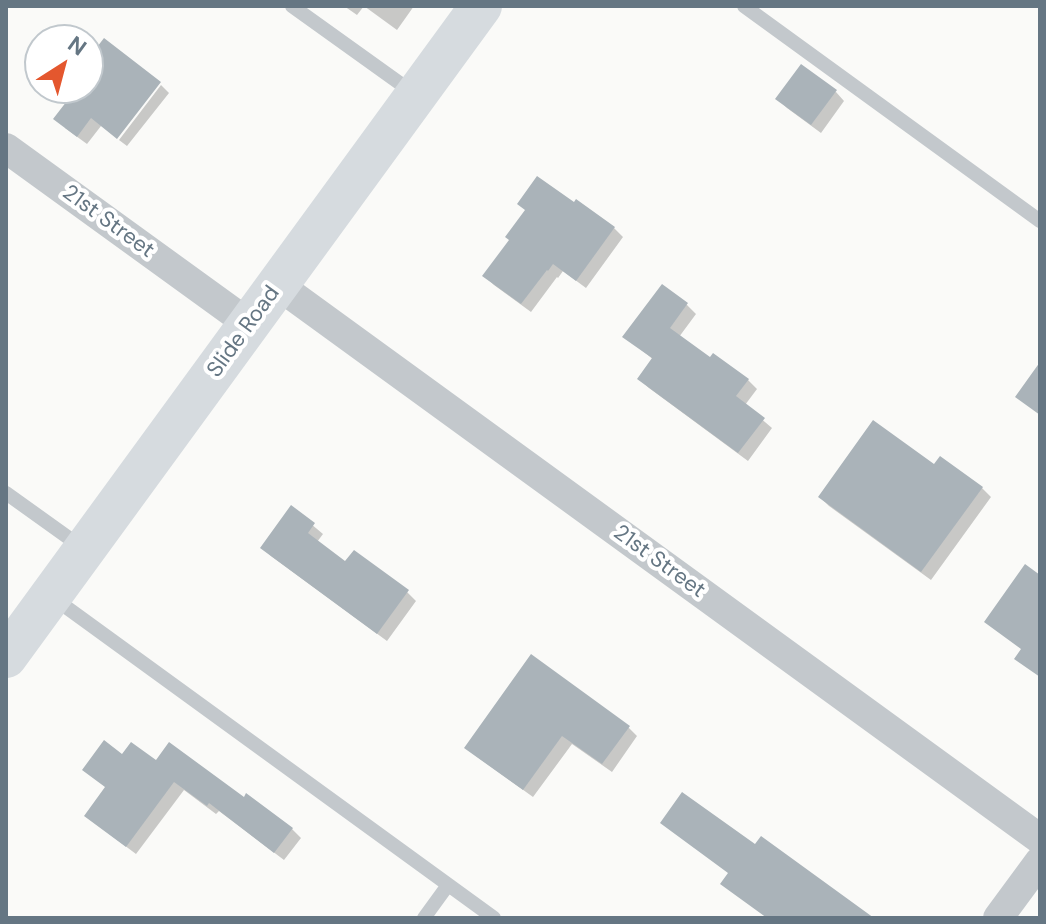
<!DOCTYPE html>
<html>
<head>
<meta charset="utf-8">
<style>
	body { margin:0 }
	#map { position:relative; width:1046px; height:924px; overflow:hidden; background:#fafaf8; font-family:"DM Sans",sans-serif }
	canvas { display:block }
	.frame { position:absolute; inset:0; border:8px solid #657683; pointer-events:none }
	.north { position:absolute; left:24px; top:24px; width:80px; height:80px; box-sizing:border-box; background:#fff; border:2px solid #c1c8cd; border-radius:50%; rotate:36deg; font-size:22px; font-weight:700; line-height:32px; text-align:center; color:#657683 }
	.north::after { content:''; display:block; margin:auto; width:28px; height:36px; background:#e4572e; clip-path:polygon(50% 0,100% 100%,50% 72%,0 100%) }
</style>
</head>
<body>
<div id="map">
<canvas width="1046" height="924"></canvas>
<div class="frame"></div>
<div class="north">N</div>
</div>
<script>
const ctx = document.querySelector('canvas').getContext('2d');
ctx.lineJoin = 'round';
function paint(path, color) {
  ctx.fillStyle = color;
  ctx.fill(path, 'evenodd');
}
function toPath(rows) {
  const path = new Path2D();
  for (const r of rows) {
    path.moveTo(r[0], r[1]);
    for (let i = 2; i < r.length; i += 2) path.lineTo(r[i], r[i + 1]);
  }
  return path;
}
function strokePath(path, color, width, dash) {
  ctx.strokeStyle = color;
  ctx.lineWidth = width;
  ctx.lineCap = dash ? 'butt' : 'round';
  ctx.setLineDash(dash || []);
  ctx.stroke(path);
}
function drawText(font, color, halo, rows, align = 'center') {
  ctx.font = font + ' "DM Sans",sans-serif';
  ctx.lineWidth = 8;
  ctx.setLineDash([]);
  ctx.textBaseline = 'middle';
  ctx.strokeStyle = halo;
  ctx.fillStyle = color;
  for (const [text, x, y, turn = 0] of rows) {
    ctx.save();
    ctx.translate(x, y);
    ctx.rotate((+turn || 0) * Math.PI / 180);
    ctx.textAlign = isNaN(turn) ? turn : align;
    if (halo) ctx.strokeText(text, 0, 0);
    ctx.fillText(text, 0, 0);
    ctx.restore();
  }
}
paint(toPath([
	[344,6,414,6,397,30,364,6,357,15],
	[88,62,101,126,87,144,65,128,72,98,69,95,74,88,88,88],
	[161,85,169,93,127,146,119,140],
	[836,92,844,101,821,133,787,108,778,99],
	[614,228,623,237,586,288,563,271,558,278,557,277,531,312,494,285,485,276],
	[662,287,687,305,696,314,679,337,710,360,748,380,757,389,745,405,772,428,748,461,649,388,640,379,654,360,625,337],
	[934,467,982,488,991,497,931,580,829,506,820,497],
	[292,508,323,534,317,542,346,563,407,592,416,601,387,641,271,556,262,547],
	[628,727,637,736,612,772,572,744,533,797,476,756,467,747],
	[123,757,156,763,244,799,292,829,301,838,284,860,219,811,216,814,184,790,136,854,96,824,87,816,107,788]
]), '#0003');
paint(toPath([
	[104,38,161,82,117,139,91,118,77,137,53,119,77,88,88,88,88,59],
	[801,64,837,90,811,125,775,99],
	[537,176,574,202,576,199,615,227,576,281,553,264,548,271,547,270,521,304,482,276,509,240,505,237,525,210,517,204],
	[662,284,688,303,670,328,710,357,713,353,749,379,736,396,765,418,738,453,637,379,652,358,622,337],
	[1040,362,1040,415,1015,397],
	[873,420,934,464,940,456,983,487,921,572,818,497],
	[291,505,315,523,308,533,345,561,354,550,409,590,377,634,260,548],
	[1025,564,1040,575,1040,677,1014,659,1021,649,984,622],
	[531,654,630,726,602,764,562,736,523,790,464,748],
	[104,740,122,754,131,742,156,760,169,742,244,797,246,793,293,828,274,853,209,803,207,806,174,782,126,847,84,816,105,787,82,770],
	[682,792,755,844,761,836,874,918,767,918,720,884,728,873,660,823]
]), '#aab3b9');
strokePath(toPath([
	[292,6,412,92],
	[744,6,1040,221],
	[6,493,80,546],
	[55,599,494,918],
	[424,918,448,885]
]), '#c3c8cc', 14);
strokePath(toPath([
	[6,148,249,324],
	[278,285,1040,839],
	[998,918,1040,861]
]), '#c3c8cc', 30);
strokePath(toPath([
	[6,657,481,6]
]), '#d6dbdf', 42);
drawText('22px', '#657683', '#fff', [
	["21st Street",108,222,36],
	["Slide Road",244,332,-54],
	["21st Street",659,562,36]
]);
</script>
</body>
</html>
